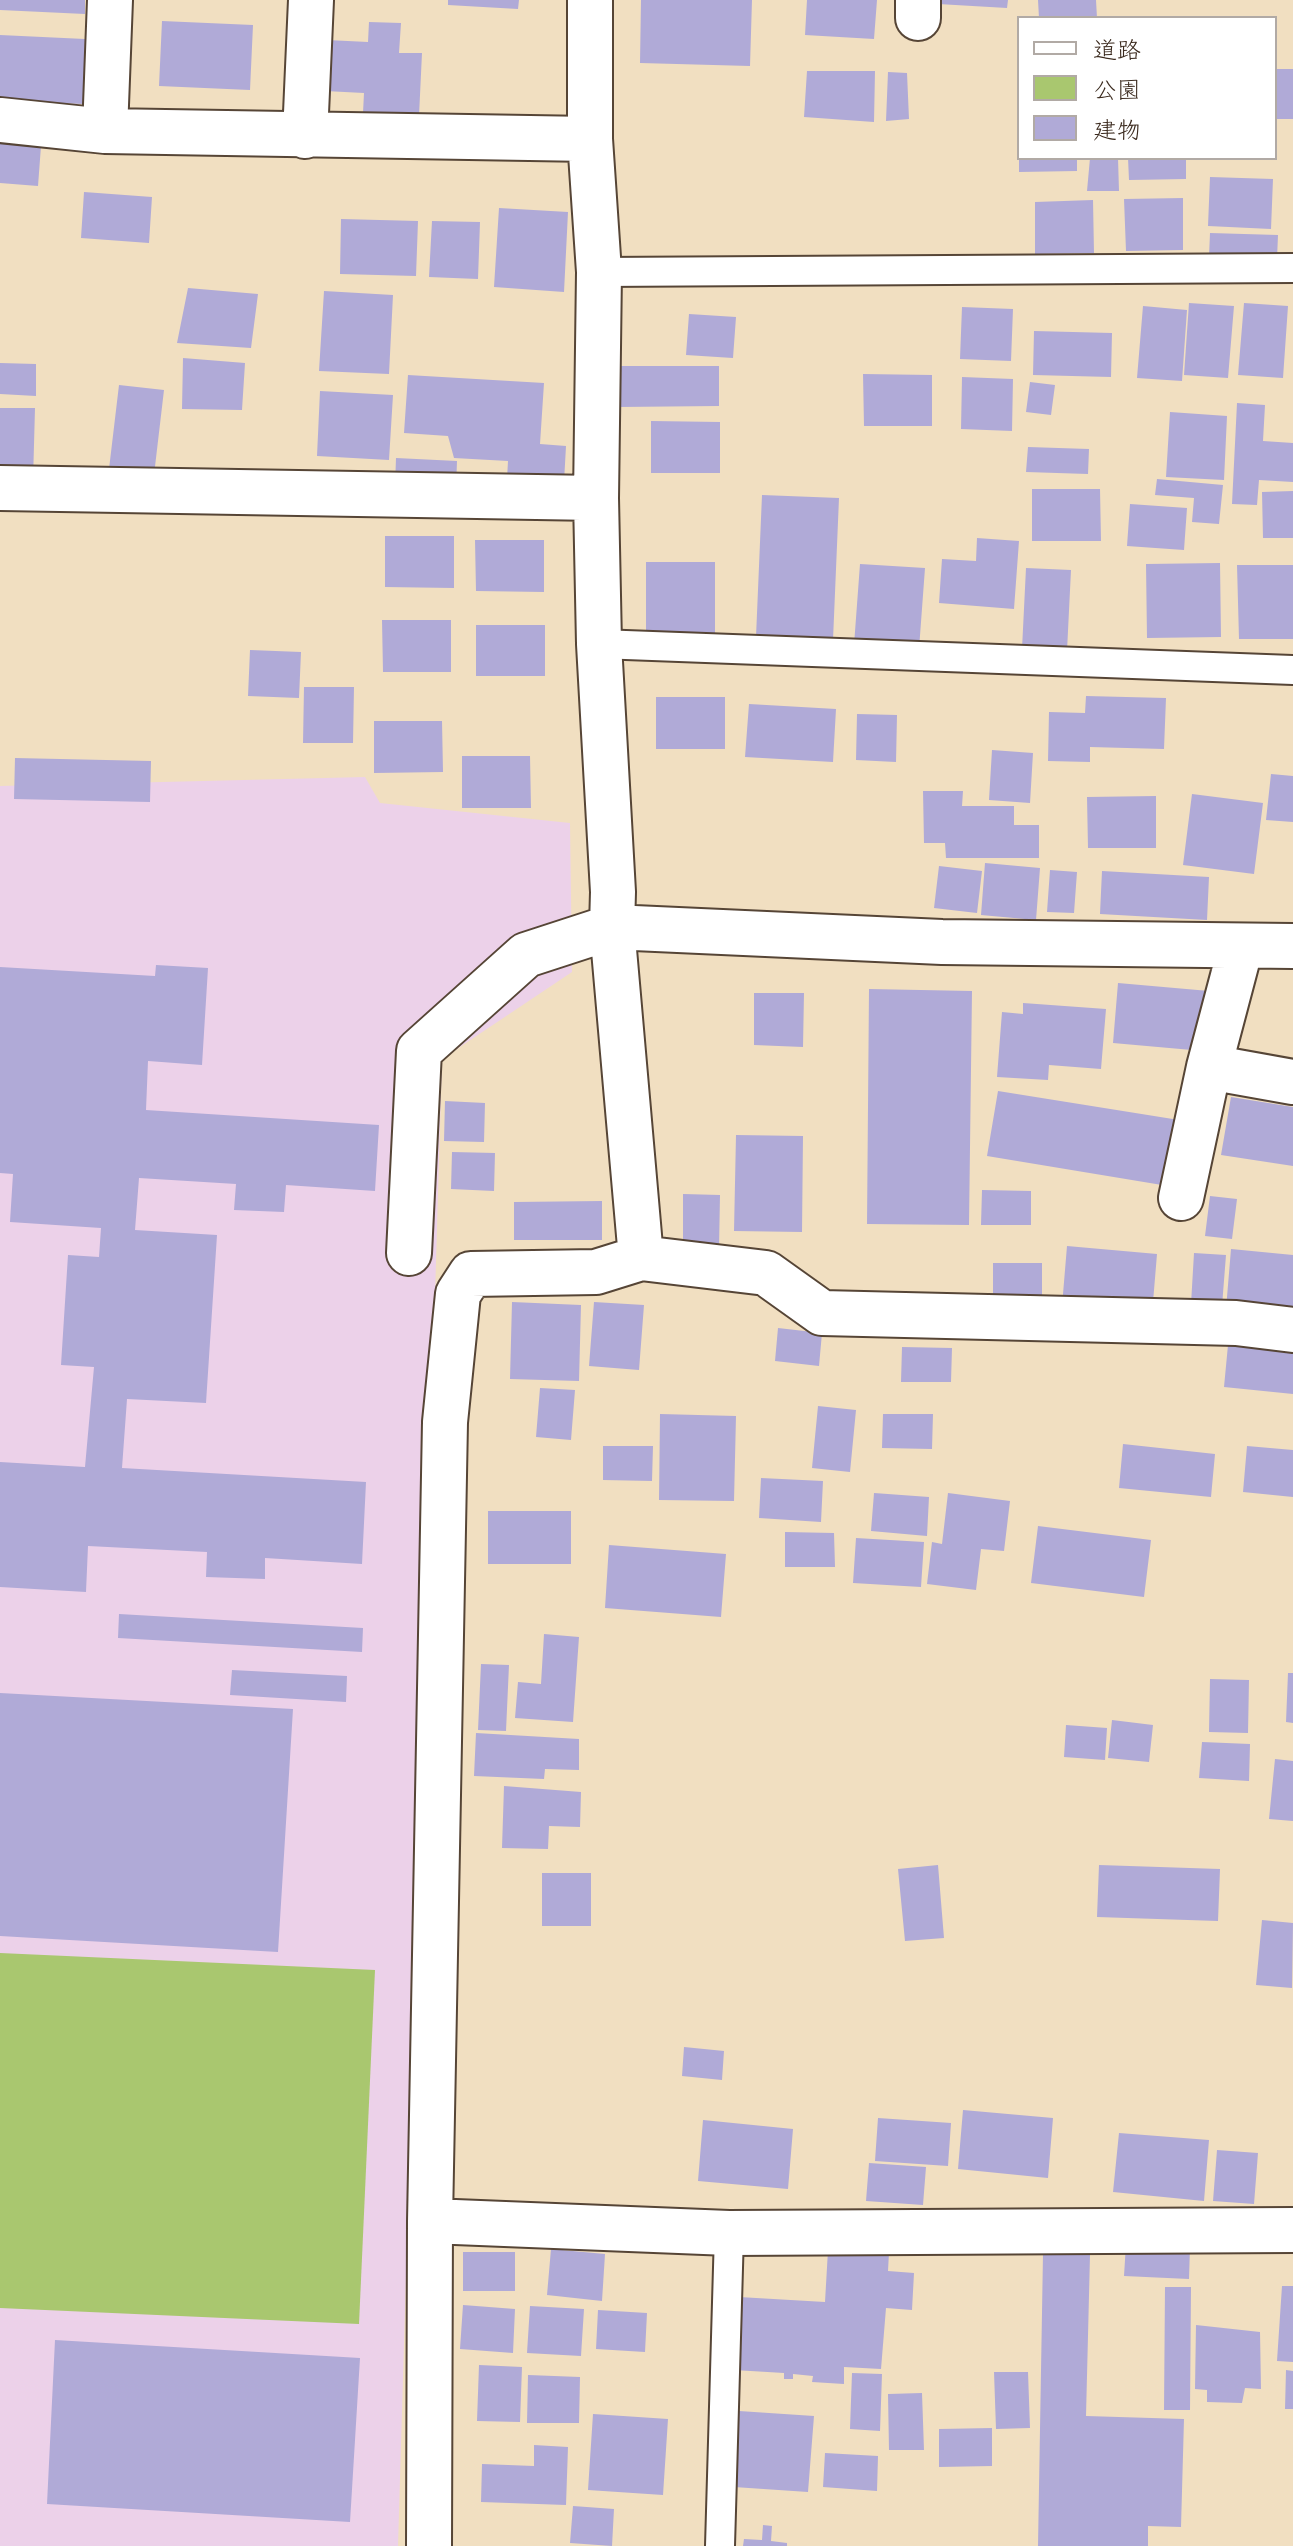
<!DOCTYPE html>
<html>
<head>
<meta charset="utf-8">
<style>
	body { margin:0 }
	#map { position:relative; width:1293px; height:2546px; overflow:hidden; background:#f1dfc1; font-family:"Shantell Sans","Klee One",sans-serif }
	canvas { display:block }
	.legend { position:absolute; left:1017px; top:16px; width:260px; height:144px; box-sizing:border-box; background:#fff; border:2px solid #b1aaa5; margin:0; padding:10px 14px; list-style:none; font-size:24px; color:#3b2a1e }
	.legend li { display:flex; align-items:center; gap:16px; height:40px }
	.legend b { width:40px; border:2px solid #b1aaa5 }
</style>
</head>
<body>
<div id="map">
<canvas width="1293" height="2546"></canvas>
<ul class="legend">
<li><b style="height:10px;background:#fff"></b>道路</li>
<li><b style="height:22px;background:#a9c76f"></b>公園</li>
<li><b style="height:22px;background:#b0aad7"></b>建物</li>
</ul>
</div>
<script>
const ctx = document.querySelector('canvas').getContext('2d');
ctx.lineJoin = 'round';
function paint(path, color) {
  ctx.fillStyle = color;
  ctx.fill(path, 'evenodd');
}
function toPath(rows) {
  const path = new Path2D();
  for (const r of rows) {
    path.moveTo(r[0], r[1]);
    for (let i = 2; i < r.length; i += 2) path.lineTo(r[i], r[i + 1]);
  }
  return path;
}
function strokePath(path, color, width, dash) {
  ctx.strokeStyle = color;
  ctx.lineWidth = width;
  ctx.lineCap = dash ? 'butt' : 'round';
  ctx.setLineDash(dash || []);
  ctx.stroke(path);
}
paint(toPath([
	[365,777,380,803,570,823,572,972,442,1059,398,2546,0,2546,0,786]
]), '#ecd1e9');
paint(toPath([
	[0,1953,375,1970,359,2324,0,2308]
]), '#a9c76f');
paint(toPath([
	[0,0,85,0,85,14,0,10],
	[448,0,519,0,518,9,448,5],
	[641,0,752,0,750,66,640,63],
	[807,0,877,0,874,39,805,35],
	[938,0,1008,0,1007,8,938,4],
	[1038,0,1096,0,1097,18,1039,18],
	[162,21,253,25,250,90,159,86],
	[369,22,401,23,399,53,422,53,419,116,363,113,364,93,325,91,327,40,368,42],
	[0,35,85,39,83,104,0,101],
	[1275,69,1293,69,1293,119,1275,119],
	[807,71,875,71,874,122,804,117],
	[888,72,907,73,909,119,886,121],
	[0,143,41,146,38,186,0,183],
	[1019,158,1077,158,1077,171,1019,172],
	[1090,158,1118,158,1119,191,1087,191],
	[1128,158,1186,158,1186,179,1129,180],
	[1210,177,1273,179,1271,229,1208,226],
	[84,192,152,197,149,243,81,238],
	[1183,198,1183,250,1126,251,1124,199],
	[1093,200,1094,253,1035,254,1035,202],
	[499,208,568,212,564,292,494,287],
	[341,219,418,221,416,276,340,274],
	[432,221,480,222,478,279,429,277],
	[1210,233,1278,235,1277,259,1209,257],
	[188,288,258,294,251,348,177,343],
	[324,291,393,295,389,374,319,371],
	[1189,303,1234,306,1228,378,1184,375],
	[1244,303,1288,306,1283,378,1238,375],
	[1143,306,1187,310,1182,381,1137,378],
	[962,307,1013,309,1011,361,960,359],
	[689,314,736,317,733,358,686,355],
	[1034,331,1112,333,1111,377,1033,375],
	[183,358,245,363,242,410,182,409],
	[0,363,36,364,36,396,0,394],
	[618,366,719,366,719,406,618,407],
	[863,374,932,375,932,426,864,426],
	[408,375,544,383,540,444,566,446,564,482,507,479,508,461,454,458,448,436,404,433],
	[962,377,1013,379,1012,431,961,429],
	[1030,382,1055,385,1051,415,1026,412],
	[119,385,164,390,154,475,109,469],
	[320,391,393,395,389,460,317,456],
	[1237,403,1265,405,1263,441,1293,443,1293,482,1259,480,1257,505,1232,504],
	[0,408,35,408,33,481,0,480],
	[1170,412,1227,416,1224,480,1166,477],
	[651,421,720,422,720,473,651,473],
	[1028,447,1089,449,1088,474,1026,472],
	[396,458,457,461,456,489,395,487],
	[1157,479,1223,485,1219,524,1192,522,1194,498,1155,495],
	[1032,489,1100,489,1101,541,1032,541],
	[1293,491,1293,538,1263,538,1262,492],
	[762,495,839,498,833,640,756,637],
	[1130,504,1187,508,1184,550,1127,546],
	[385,536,454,536,454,588,385,587],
	[977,538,1019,541,1014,609,939,603,942,559,976,561],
	[475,540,544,540,544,592,476,591],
	[646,562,715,562,715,637,646,637],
	[1220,563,1221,637,1147,638,1146,564],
	[860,564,925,568,919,649,854,645],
	[1237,565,1293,565,1293,639,1239,639],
	[1026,568,1071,570,1067,651,1022,649],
	[382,620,451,620,451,672,383,672],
	[476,625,545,625,545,676,476,676],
	[250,650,301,652,299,698,248,696],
	[304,687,354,687,353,743,303,743],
	[1086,696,1166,698,1164,749,1090,747,1090,762,1048,761,1049,712,1085,713],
	[656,697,725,697,725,749,656,749],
	[749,704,836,709,833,762,745,757],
	[857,714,897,715,896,762,856,760],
	[374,721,442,721,443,772,374,773],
	[992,750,1033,753,1030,803,989,800],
	[462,756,530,756,531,808,462,808],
	[15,758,151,761,150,802,14,799],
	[1271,774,1293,776,1293,822,1266,820],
	[923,791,963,791,962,806,1014,806,1014,825,1039,825,1039,858,946,858,945,843,924,843],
	[1192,794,1263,803,1254,874,1183,865],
	[1156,796,1156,848,1088,848,1087,797],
	[985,863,1040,868,1036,920,981,915],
	[939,866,982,871,977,913,934,908],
	[1050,870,1077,872,1074,913,1047,912],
	[1102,871,1209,877,1207,920,1100,914],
	[156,965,208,968,202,1065,148,1061,146,1110,379,1125,375,1191,286,1185,284,1212,234,1210,236,1184,139,1178,135,1230,217,1235,206,1403,127,1399,122,1468,366,1482,362,1564,265,1558,265,1579,206,1577,207,1552,88,1546,86,1592,0,1587,0,1462,85,1467,94,1367,61,1365,68,1255,99,1257,101,1228,10,1222,13,1174,0,1173,0,967,155,976],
	[1118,983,1209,991,1203,1051,1113,1043],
	[869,989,972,991,969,1225,867,1224],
	[754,993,804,993,803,1047,754,1045],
	[1023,1003,1106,1009,1101,1069,1049,1065,1048,1080,997,1077,1002,1012,1023,1014],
	[998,1091,1179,1120,1168,1186,987,1156],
	[1231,1097,1293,1107,1293,1166,1221,1155],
	[445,1101,485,1103,484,1142,444,1141],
	[736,1135,803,1136,802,1232,734,1231],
	[452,1152,495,1153,494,1191,451,1189],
	[982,1190,1031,1191,1031,1225,981,1225],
	[683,1194,720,1195,719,1249,683,1249],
	[1210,1196,1237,1199,1232,1239,1205,1236],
	[602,1201,602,1240,514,1240,514,1202],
	[1067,1246,1157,1254,1152,1314,1062,1306],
	[1231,1249,1293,1255,1293,1315,1226,1309],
	[1194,1253,1226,1255,1222,1306,1191,1304],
	[993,1263,1042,1263,1042,1298,993,1297],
	[512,1302,581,1305,579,1381,510,1379],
	[594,1302,644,1305,639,1370,589,1366],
	[778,1328,822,1333,819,1366,775,1361],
	[1228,1345,1293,1351,1293,1394,1224,1387],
	[902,1347,952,1348,951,1382,901,1382],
	[540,1388,575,1390,571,1440,536,1437],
	[818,1406,856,1410,850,1472,812,1468],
	[660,1414,736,1416,734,1501,659,1500],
	[883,1414,933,1414,932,1449,882,1448],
	[1123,1444,1215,1454,1211,1497,1119,1488],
	[603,1446,653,1446,652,1481,603,1480],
	[1247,1446,1293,1450,1293,1497,1243,1492],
	[761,1478,823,1481,821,1522,759,1518],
	[874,1493,929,1497,927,1536,871,1531],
	[948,1493,1010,1501,1004,1551,981,1549,976,1590,927,1584,932,1542,942,1544],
	[488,1511,571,1511,571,1564,488,1564],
	[1038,1526,1151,1540,1144,1597,1031,1583],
	[785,1532,834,1533,835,1567,785,1567],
	[856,1538,924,1542,921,1587,853,1583],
	[609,1545,726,1554,721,1617,605,1608],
	[119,1614,363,1628,362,1652,118,1638],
	[544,1634,579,1637,573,1722,515,1718,518,1682,541,1684],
	[481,1664,509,1665,506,1731,478,1730],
	[232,1670,347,1676,346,1702,230,1695],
	[1288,1673,1293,1673,1293,1723,1286,1722],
	[1210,1679,1249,1680,1248,1733,1209,1732],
	[0,1693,293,1709,278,1952,0,1936],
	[1112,1720,1153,1725,1149,1762,1108,1758],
	[1066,1725,1107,1728,1105,1760,1064,1757],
	[476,1733,579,1739,579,1770,545,1769,544,1779,474,1776],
	[1202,1742,1250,1744,1249,1781,1199,1778],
	[1275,1759,1293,1761,1293,1821,1269,1819],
	[504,1786,581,1792,580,1827,549,1826,548,1849,502,1848],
	[938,1865,944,1938,905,1941,898,1869],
	[1099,1865,1220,1869,1218,1921,1097,1917],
	[542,1873,591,1873,591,1926,542,1926],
	[1262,1920,1293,1923,1292,1988,1256,1985],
	[684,2047,724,2051,722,2080,682,2076],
	[963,2110,1053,2118,1048,2178,958,2169],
	[878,2118,951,2123,948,2166,875,2161],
	[703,2120,793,2129,788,2189,698,2181],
	[1119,2133,1209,2140,1204,2201,1113,2192],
	[1217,2150,1258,2153,1254,2204,1213,2201],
	[869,2163,926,2167,923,2205,866,2201],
	[1126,2244,1190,2247,1189,2279,1124,2276],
	[551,2249,605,2254,602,2301,547,2295],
	[828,2250,889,2252,888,2271,914,2273,912,2310,886,2308,881,2369,844,2367,844,2384,812,2382,813,2376,793,2374,793,2379,784,2379,784,2373,734,2370,739,2297,825,2302],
	[463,2252,515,2252,515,2291,463,2291],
	[1043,2254,1090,2255,1086,2416,1184,2419,1181,2527,1148,2526,1148,2546,1038,2546],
	[1282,2286,1293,2286,1293,2362,1277,2361],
	[1165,2287,1191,2287,1190,2410,1164,2410],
	[463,2305,515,2309,513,2353,460,2349],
	[530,2306,584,2309,581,2356,527,2353],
	[598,2310,647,2313,645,2352,596,2349],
	[1196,2325,1260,2332,1261,2389,1245,2388,1242,2403,1207,2402,1207,2390,1195,2389],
	[55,2340,360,2358,350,2522,47,2504],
	[479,2365,522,2367,520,2422,477,2421],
	[1286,2370,1293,2371,1293,2409,1285,2409],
	[994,2372,1028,2372,1030,2428,996,2429],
	[852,2373,882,2374,880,2431,850,2429],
	[528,2375,580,2377,579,2423,527,2423],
	[922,2393,924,2450,889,2450,888,2394],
	[739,2411,814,2416,808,2492,734,2487],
	[593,2414,668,2419,663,2495,588,2490],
	[992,2428,992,2466,939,2467,939,2429],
	[534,2445,568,2447,566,2505,481,2502,482,2464,534,2466],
	[825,2453,878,2456,877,2491,823,2487],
	[573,2506,614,2509,612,2546,570,2543],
	[763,2525,772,2526,771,2541,787,2543,787,2546,743,2546,744,2539,762,2540]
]), '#b0aad7');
const lane = toPath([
	[599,272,1293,268],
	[599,644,1293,670],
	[720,2546,729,2233]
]);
const street = toPath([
	[590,0,590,139,599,272,596,498,599,644,613,892,612,927,641,1258],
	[918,18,918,0],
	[0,120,105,131,590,139],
	[105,131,110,0],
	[305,136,311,0],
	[0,488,596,498],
	[1209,1067,1293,1082],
	[1181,1198,1209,1067,1241,946],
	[409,1253,419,1051,526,955,612,927,942,942,1293,946],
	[430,2221,729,2233,1293,2230],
	[429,2546,430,2221,445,1422,458,1294,471,1274,596,1272,641,1258,766,1273,822,1313,1236,1323,1293,1330]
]);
strokePath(lane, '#564536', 32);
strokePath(street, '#564536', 48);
strokePath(lane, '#fff', 28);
strokePath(street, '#fff', 44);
</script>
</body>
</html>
